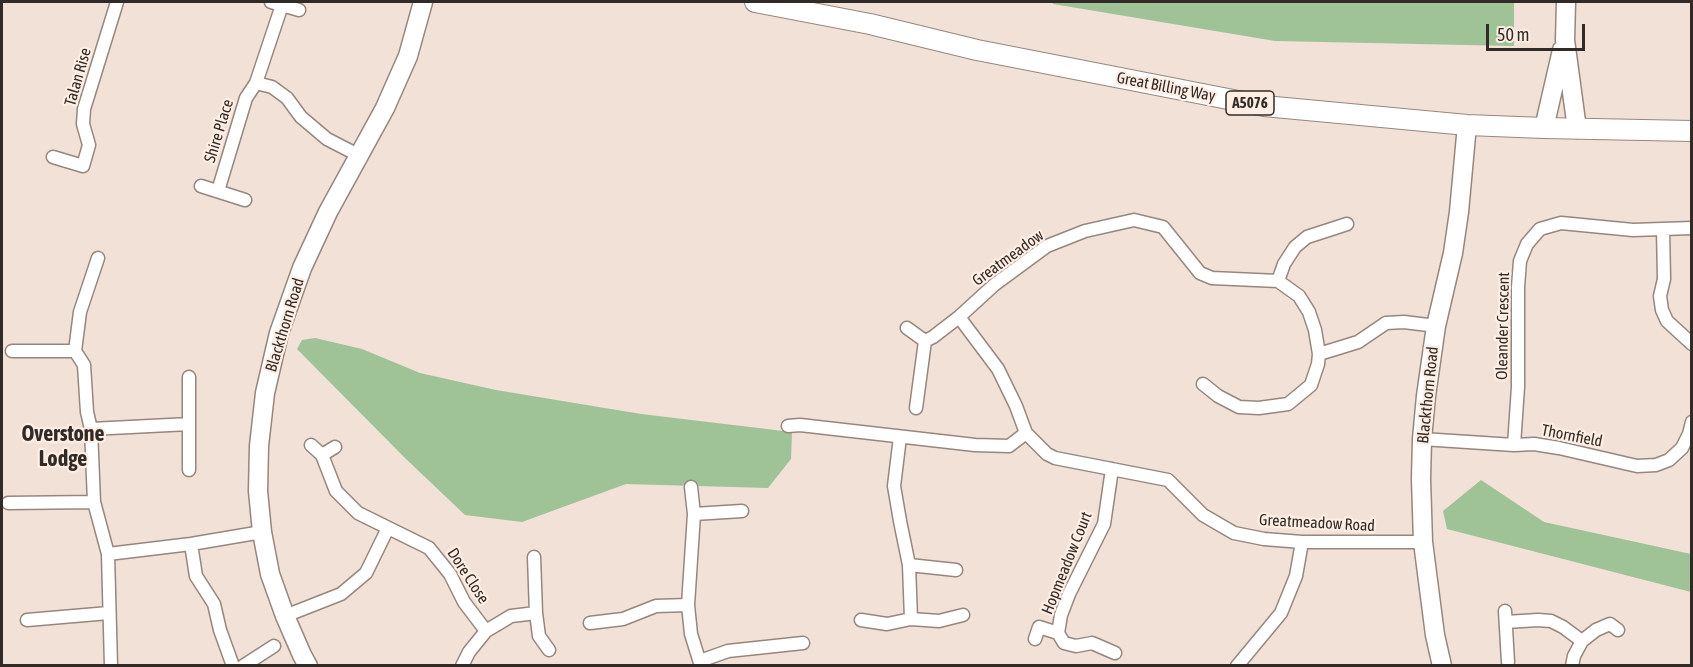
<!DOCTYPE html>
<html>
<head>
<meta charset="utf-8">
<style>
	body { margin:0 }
	#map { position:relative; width:1693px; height:667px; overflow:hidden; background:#f1e1d7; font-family:"Asap Condensed",sans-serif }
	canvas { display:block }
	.frame { position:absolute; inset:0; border:3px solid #312b27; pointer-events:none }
	.scale { position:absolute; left:1486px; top:24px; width:99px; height:27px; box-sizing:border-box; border:3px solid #312b27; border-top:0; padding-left:8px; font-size:18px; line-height:21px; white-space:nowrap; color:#312b27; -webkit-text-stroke:4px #feeee4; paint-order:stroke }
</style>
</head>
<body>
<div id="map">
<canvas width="1693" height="667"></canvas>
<div class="frame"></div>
<div class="scale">50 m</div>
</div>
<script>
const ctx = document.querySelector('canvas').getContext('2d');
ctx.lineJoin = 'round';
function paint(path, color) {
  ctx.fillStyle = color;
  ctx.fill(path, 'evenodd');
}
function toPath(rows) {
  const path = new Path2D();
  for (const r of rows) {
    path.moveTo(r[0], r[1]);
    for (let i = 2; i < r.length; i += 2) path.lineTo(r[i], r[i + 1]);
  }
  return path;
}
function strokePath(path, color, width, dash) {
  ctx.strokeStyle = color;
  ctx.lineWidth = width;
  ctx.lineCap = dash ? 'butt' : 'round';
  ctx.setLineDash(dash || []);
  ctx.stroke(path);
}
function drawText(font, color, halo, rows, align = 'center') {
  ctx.font = font + ' "Asap Condensed",sans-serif';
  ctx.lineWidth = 4.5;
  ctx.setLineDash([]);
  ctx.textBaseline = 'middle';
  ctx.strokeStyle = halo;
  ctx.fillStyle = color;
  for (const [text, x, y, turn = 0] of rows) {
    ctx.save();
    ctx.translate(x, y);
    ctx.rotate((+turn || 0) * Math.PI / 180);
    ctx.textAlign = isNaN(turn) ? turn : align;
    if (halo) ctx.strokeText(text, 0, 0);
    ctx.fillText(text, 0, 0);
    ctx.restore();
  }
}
paint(toPath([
	[1053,2,1514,2,1514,46,1275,41,1053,4],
	[315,338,362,349,420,373,496,390,641,414,792,432,791,459,768,488,626,484,522,522,465,515,405,458,297,349,302,340],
	[1481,480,1544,522,1691,554,1691,592,1447,529,1443,511]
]), '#9fc297');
const street = toPath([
	[271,2,299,10],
	[282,5,256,83,272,87,287,98,301,117,327,139,360,156],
	[53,157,83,166,89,145,83,124,84,109,117,2],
	[201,186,245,200],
	[218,191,246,98,256,83],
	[1663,229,1664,279,1660,296,1662,310,1667,321,1692,344],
	[98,258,80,312,75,351,84,365,87,412,91,429,94,502,108,554,111,666],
	[1278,281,1284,264,1295,247,1307,237,1347,224],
	[959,317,998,369,1016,406,1026,433,1047,454,1055,458,1168,480,1203,515,1234,533,1264,539,1302,542,1423,542],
	[907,328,925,341],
	[12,351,75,351],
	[1319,354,1358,342,1386,323,1404,322,1436,326],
	[189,377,189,470],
	[916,408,925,341,933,337,959,317,994,285,1047,246,1085,231,1134,220,1163,227,1200,273,1212,278,1278,281,1299,296,1309,312,1315,330,1319,354,1318,364,1311,385,1288,404,1259,408,1239,407,1218,396,1203,384],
	[788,426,800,425,975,445,1009,446,1026,433],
	[91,429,189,424],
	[900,437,894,486,900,521,909,565,911,619],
	[1422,439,1514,445,1534,444,1559,448,1637,466,1656,465,1669,460,1682,448,1689,434,1692,422],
	[311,445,322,455,336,491,358,513,429,548,450,574,464,602,486,631],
	[1514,445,1518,387,1518,287,1520,261,1527,244,1540,229,1561,223,1633,230,1692,228],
	[322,455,335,447],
	[691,487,694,514,688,605,691,634,701,666],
	[8,503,94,502],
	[694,514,742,511],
	[191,544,196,576,214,604,220,630,233,666],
	[108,554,191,544,262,532],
	[534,557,536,613,539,636,549,650],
	[909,565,956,570],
	[1505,611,1508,662],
	[285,616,341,594,366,573,388,528],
	[27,620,109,613],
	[861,620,887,624,911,619,939,621,963,615],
	[1506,622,1538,620,1551,621,1563,627,1582,641],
	[590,623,623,619,656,606,688,605],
	[1058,633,1061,615,1069,594,1104,524,1112,469],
	[1035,639,1039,627,1058,633,1064,643,1076,646,1092,643,1115,653],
	[700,661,728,651,803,643],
	[243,666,274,646],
	[462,666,469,652,486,631,511,616,536,613],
	[1237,666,1281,613,1296,576,1302,542],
	[1572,666,1574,656,1582,641,1596,630,1610,624,1618,630]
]);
const secondary = toPath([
	[1566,2,1565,40,1577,129],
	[1544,128,1562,50],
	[308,666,302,655,285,616,270,574,262,532,258,491,259,446,265,393,279,333,302,268,328,212,385,108,408,56,423,2],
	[1442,666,1435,635,1423,542,1421,479,1422,439,1426,396,1436,326,1453,253,1459,212,1467,125]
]);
const primary = toPath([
	[755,2,870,24,977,50,1264,106,1467,125,1544,128,1692,131]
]);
strokePath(street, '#96877e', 15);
strokePath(secondary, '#96877e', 21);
strokePath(primary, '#96877e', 22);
strokePath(street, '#fff', 12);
strokePath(secondary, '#fff', 18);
strokePath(primary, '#fff', 20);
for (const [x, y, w] of [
	[1250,103,48]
]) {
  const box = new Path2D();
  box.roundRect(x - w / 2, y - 12, w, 24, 4.5);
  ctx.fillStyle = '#feeee4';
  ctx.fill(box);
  strokePath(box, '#312b27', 1.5);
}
drawText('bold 15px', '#312b27', null, [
	["A5076",1250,103]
]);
drawText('16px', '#312b27', '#feeee4', [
	["Talan Rise",78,77,-74],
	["Great Billing Way",1166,87,11],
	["Shire Place",219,131,-73],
	["Greatmeadow",1008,258,-36],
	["Blackthorn Road",285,325,-73],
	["Oleander Crescent",1503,326,-89],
	["Blackthorn Road",1428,395,-84],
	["Thornfield",1572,436,11],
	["Greatmeadow Road",1317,523,3],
	["Hopmeadow Court",1067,563,-68],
	["Dore Close",468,576,57]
]);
drawText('bold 22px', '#312b27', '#feeee4', [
	["Overstone",63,434],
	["Lodge",63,459]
]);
</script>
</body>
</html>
